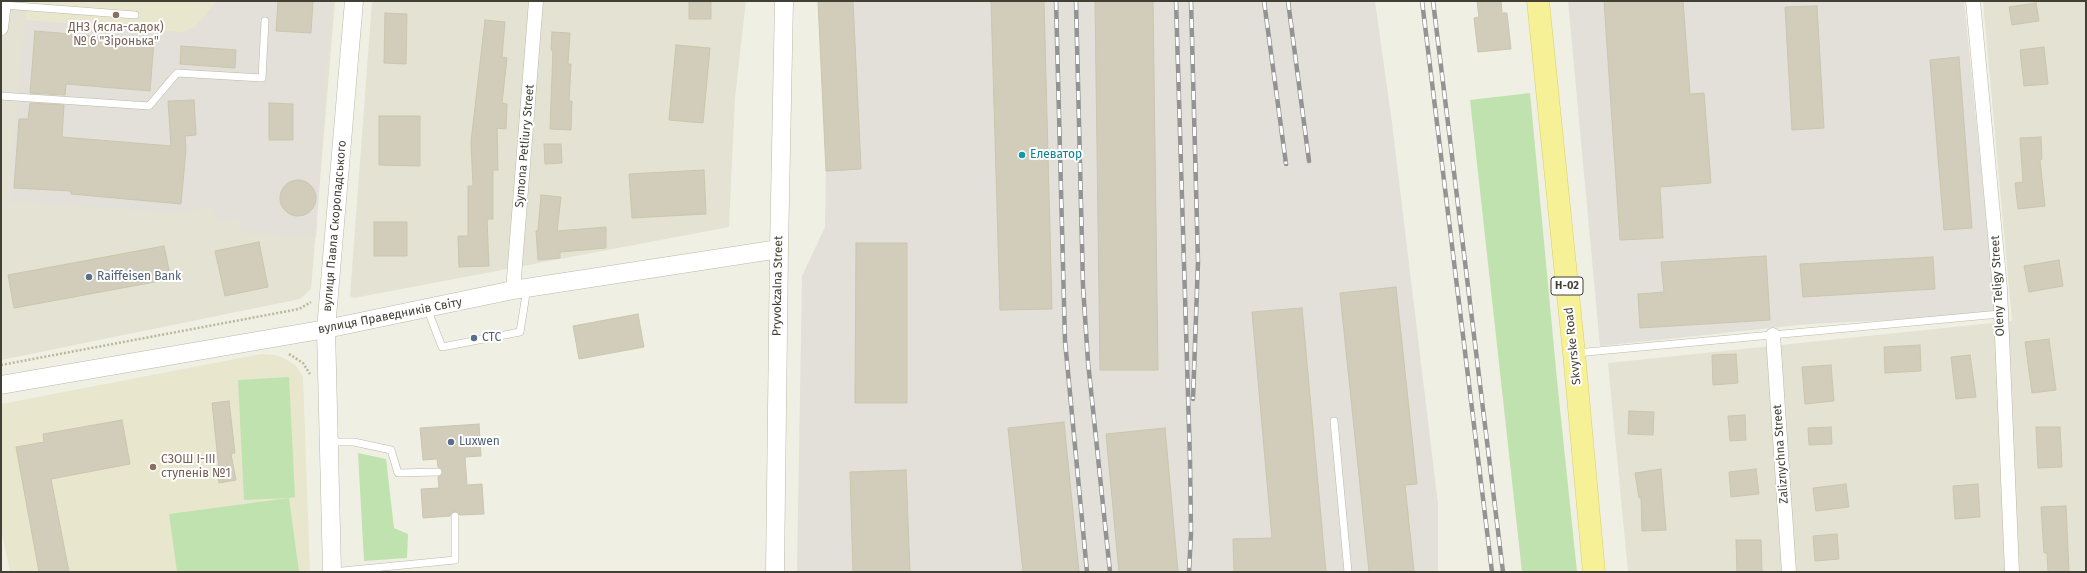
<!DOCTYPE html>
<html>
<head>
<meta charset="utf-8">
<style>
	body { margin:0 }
	#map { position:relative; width:2087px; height:573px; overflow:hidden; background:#f0efe3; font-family:"Fira Sans",sans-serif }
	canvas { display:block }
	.frame { position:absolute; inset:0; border:2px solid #423f34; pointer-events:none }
</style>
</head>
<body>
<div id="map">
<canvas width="2087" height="573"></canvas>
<div class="frame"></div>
</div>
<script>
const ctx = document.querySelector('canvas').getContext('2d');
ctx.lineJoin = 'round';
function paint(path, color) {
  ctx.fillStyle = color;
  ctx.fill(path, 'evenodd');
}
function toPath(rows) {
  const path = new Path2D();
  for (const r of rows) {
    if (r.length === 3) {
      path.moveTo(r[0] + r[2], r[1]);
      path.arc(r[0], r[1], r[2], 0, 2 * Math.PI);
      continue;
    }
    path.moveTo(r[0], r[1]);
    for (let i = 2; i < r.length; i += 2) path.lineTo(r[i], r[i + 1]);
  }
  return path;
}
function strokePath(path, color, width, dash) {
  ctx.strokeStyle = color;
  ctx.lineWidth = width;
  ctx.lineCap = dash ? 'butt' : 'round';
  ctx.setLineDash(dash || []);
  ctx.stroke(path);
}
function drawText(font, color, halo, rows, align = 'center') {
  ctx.font = font + ' "Fira Sans",sans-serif';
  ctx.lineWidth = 4;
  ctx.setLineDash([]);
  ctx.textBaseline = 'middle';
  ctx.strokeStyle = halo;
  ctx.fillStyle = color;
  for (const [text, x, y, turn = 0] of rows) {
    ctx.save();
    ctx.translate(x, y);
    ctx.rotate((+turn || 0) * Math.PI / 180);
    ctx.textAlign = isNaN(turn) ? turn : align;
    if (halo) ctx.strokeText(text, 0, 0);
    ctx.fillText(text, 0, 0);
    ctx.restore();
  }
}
paint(toPath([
	[1,1,335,1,311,289,300,299,1,360],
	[372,1,746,1,735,98,729,227,354,298,350,296],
	[1983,1,2086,1,2086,572,1628,572,1608,363,2012,321]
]), '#e4e2d2');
paint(toPath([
	[217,1,331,1,316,237,242,233,240,218,217,221,213,206,179,213,9,201,25,20,183,32,210,10],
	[818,1,1375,1,1392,123,1438,504,1438,572,797,572,802,276,825,227,826,171],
	[1568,1,1964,1,1996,315,1809,324,1600,346]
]), '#e2e0d9');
paint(toPath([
	[27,1,217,1,195,27,183,32,25,20],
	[261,354,275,355,286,359,296,366,303,376,310,572,10,572,1,530,1,404]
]), '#e8e7ce');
paint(toPath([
	[1530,93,1557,380,1577,572,1522,572,1470,100],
	[289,377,295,497,289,498,299,572,177,572,169,514,289,498,244,500,238,380],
	[358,453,386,459,394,528,408,534,407,558,364,561]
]), '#bfe2af');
const building = toPath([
	[278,1,313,1,311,33,276,31,278,1],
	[689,1,711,1,711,19,689,19,689,1],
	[818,1,853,1,861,169,826,171,818,1],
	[991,1,1044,1,1052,309,1000,310,991,1],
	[1095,1,1153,1,1158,370,1100,370,1095,1],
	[1477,1,1501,1,1502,13,1507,13,1511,49,1478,52,1474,18,1479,17,1477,1],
	[1604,1,1683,1,1690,94,1704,93,1711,183,1660,187,1663,238,1620,240,1604,1],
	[2036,3,2039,21,2012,25,2009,7,2036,3],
	[1817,6,1824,128,1792,130,1785,7,1817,6],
	[385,13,407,14,406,64,384,63,385,13],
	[485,20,505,22,502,57,507,58,502,103,507,104,506,129,497,128,498,170,493,170,493,219,487,219,489,266,459,267,458,236,468,236,468,186,473,186,471,142,485,20],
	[35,31,154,41,150,91,66,84,65,95,30,93,35,31],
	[552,32,570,33,568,64,571,64,569,101,572,101,571,130,550,129,553,50,551,50,552,32],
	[676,45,710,48,703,123,669,120,676,45],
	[181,46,236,50,235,68,180,64,181,46],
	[2044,47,2048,84,2024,86,2020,50,2044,47],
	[1959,57,1972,228,1944,230,1930,60,1959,57],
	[194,100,196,135,185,136,186,149,181,204,71,194,71,191,14,188,19,119,28,119,30,103,64,105,62,137,171,146,168,101,194,100],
	[269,103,293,104,293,140,269,140,269,103],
	[379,116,420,116,420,166,379,165,379,116],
	[2041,137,2042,159,2040,160,2045,206,2018,209,2015,183,2023,182,2020,138,2041,137],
	[544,144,561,144,562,163,545,164,544,144],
	[704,170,706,214,632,218,629,174,704,170],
	[298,198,18],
	[541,195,561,197,557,231,606,227,606,248,560,252,560,258,538,260,536,231,538,230,541,195],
	[374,222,407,222,407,256,374,256,374,222],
	[259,242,268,287,225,296,215,251,259,242],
	[856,243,907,243,907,403,855,403,856,243],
	[164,246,171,279,14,308,8,275,164,246],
	[1766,256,1770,320,1640,328,1638,294,1664,292,1661,262,1766,256],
	[1933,257,1935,289,1803,297,1800,264,1933,257],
	[2059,260,2063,286,2029,292,2024,266,2059,260],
	[1396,287,1417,484,1405,485,1414,571,1369,572,1340,293,1396,287],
	[1302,308,1326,572,1234,572,1233,539,1272,538,1252,312,1302,308],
	[638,314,644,347,579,359,573,326,638,314],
	[2049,339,2056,390,2032,393,2025,342,2049,339],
	[1920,345,1921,371,1885,373,1884,347,1920,345],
	[1736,354,1738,383,1713,385,1712,355,1736,354],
	[1970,355,1976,397,1956,399,1951,357,1970,355],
	[1831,365,1834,401,1805,404,1802,367,1831,365],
	[229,401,235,453,231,454,236,480,219,483,217,470,219,470,212,403,229,401],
	[1629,411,1654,412,1653,435,1628,434,1629,411],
	[1745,415,1746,440,1730,441,1728,416,1745,415],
	[122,420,130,464,51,479,69,572,39,572,16,447,44,442,43,434,122,420],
	[1064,422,1079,572,1023,572,1008,428,1064,422],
	[479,424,481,456,465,457,467,485,482,484,484,514,460,515,455,511,450,516,423,518,421,489,439,488,438,477,443,471,438,467,437,459,423,460,420,428,479,424],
	[1831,427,1832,444,1809,445,1808,428,1831,427],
	[2036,427,2060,427,2062,467,2038,468,2036,427],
	[1165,428,1178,572,1119,572,1106,434,1165,428],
	[1661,469,1666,530,1642,531,1641,497,1639,498,1635,473,1661,469],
	[1756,469,1759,494,1731,497,1729,472,1756,469],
	[906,470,910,572,853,572,850,472,906,470],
	[1846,484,1849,507,1816,511,1813,488,1846,484],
	[1978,484,1980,517,1955,519,1953,486,1978,484],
	[2066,506,2069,572,2048,572,2047,553,2044,553,2041,507,2066,506],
	[1837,534,1839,559,1815,561,1813,536,1837,534],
	[1736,540,1761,540,1762,572,1737,572,1736,540]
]);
paint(building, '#d1cdba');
strokePath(building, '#cbc6ae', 1);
const service = toPath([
	[3,5,135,15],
	[1,96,149,106,177,73,262,78,265,21],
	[427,308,442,347,520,332,527,288],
	[1576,353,2000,314],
	[1334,421,1348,572],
	[329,442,354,442,391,450,398,473,438,472],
	[332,572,455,560,455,516]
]);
const minor = toPath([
	[1973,1,2000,289,2012,572],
	[1,28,4,1],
	[513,290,536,1],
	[1773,335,1789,572]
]);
const tertiary = toPath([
	[1,385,326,329,513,290,779,249],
	[332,572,326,329,354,1],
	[775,572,779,249,784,1]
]);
const primary = toPath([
	[1538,1,1574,353,1594,572]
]);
strokePath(service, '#bbb8a7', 8);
strokePath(minor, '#bbb8a7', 15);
strokePath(tertiary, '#bbb8a7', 19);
strokePath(primary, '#d9d168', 23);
strokePath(toPath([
	[289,354,303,363,310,374],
	[1,365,299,309,311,302]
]), '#bbb799', 2.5, [2, 2]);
strokePath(service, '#fff', 7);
strokePath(minor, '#fff', 14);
strokePath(tertiary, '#fff', 18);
strokePath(primary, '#f6f097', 22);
const rail = toPath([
	[1056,1,1065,341,1087,572],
	[1076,1,1083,286,1088,362,1110,572],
	[1176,1,1190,460,1191,534,1189,572],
	[1191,1,1198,262,1193,399],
	[1264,1,1286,164],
	[1288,1,1309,161],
	[1422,1,1492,572],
	[1433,1,1503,572]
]);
strokePath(rail, '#939393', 4.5);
strokePath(rail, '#fff', 3, [9]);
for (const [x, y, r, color] of [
	[116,15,4,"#8d6e63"],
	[1022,155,4,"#0f9aa8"],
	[89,277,4,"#5c6f8a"],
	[474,338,4,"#5c6f8a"],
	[451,442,4,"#5c6f8a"],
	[153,467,4,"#8d6e63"]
]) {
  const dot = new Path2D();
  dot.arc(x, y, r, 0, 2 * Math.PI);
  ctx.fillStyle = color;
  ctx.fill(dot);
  strokePath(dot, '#fff', 1.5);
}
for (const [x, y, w] of [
	[1567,286,32]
]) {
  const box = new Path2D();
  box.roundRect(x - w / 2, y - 9, w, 18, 3);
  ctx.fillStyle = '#fff';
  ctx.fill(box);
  strokePath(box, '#423f34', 1);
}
drawText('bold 11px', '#423f34', null, [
	["Н-02",1567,286]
]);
drawText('12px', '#785e54', '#fff', [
	["ДНЗ (ясла-садок)",116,28],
	["№ 6 \"Зіронька\"",116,42],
	["СЗОШ І-ІІІ",161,460,"left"],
	["ступенів №1",161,474,"left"]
]);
drawText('12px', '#423f34', '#fff', [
	["Symona Petliury Street",525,146,-85],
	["вулиця Павла Скоропадського",335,226,-85],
	["Pryvokzalna Street",778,286,-89],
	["Oleny Teligy Street",1998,286,-93],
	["вулиця Праведників Світу",390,316,-11],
	["Skvyrske Road",1573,346,-96],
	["Zaliznychna Street",1781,454,-94]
]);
drawText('12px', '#0d838f', '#fff', [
	["Елеватор",1030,155]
], 'left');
drawText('12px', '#4e5e75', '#fff', [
	["Raiffeisen Bank",97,277],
	["СТС",482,338],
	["Luxwen",459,442]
], 'left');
</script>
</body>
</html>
